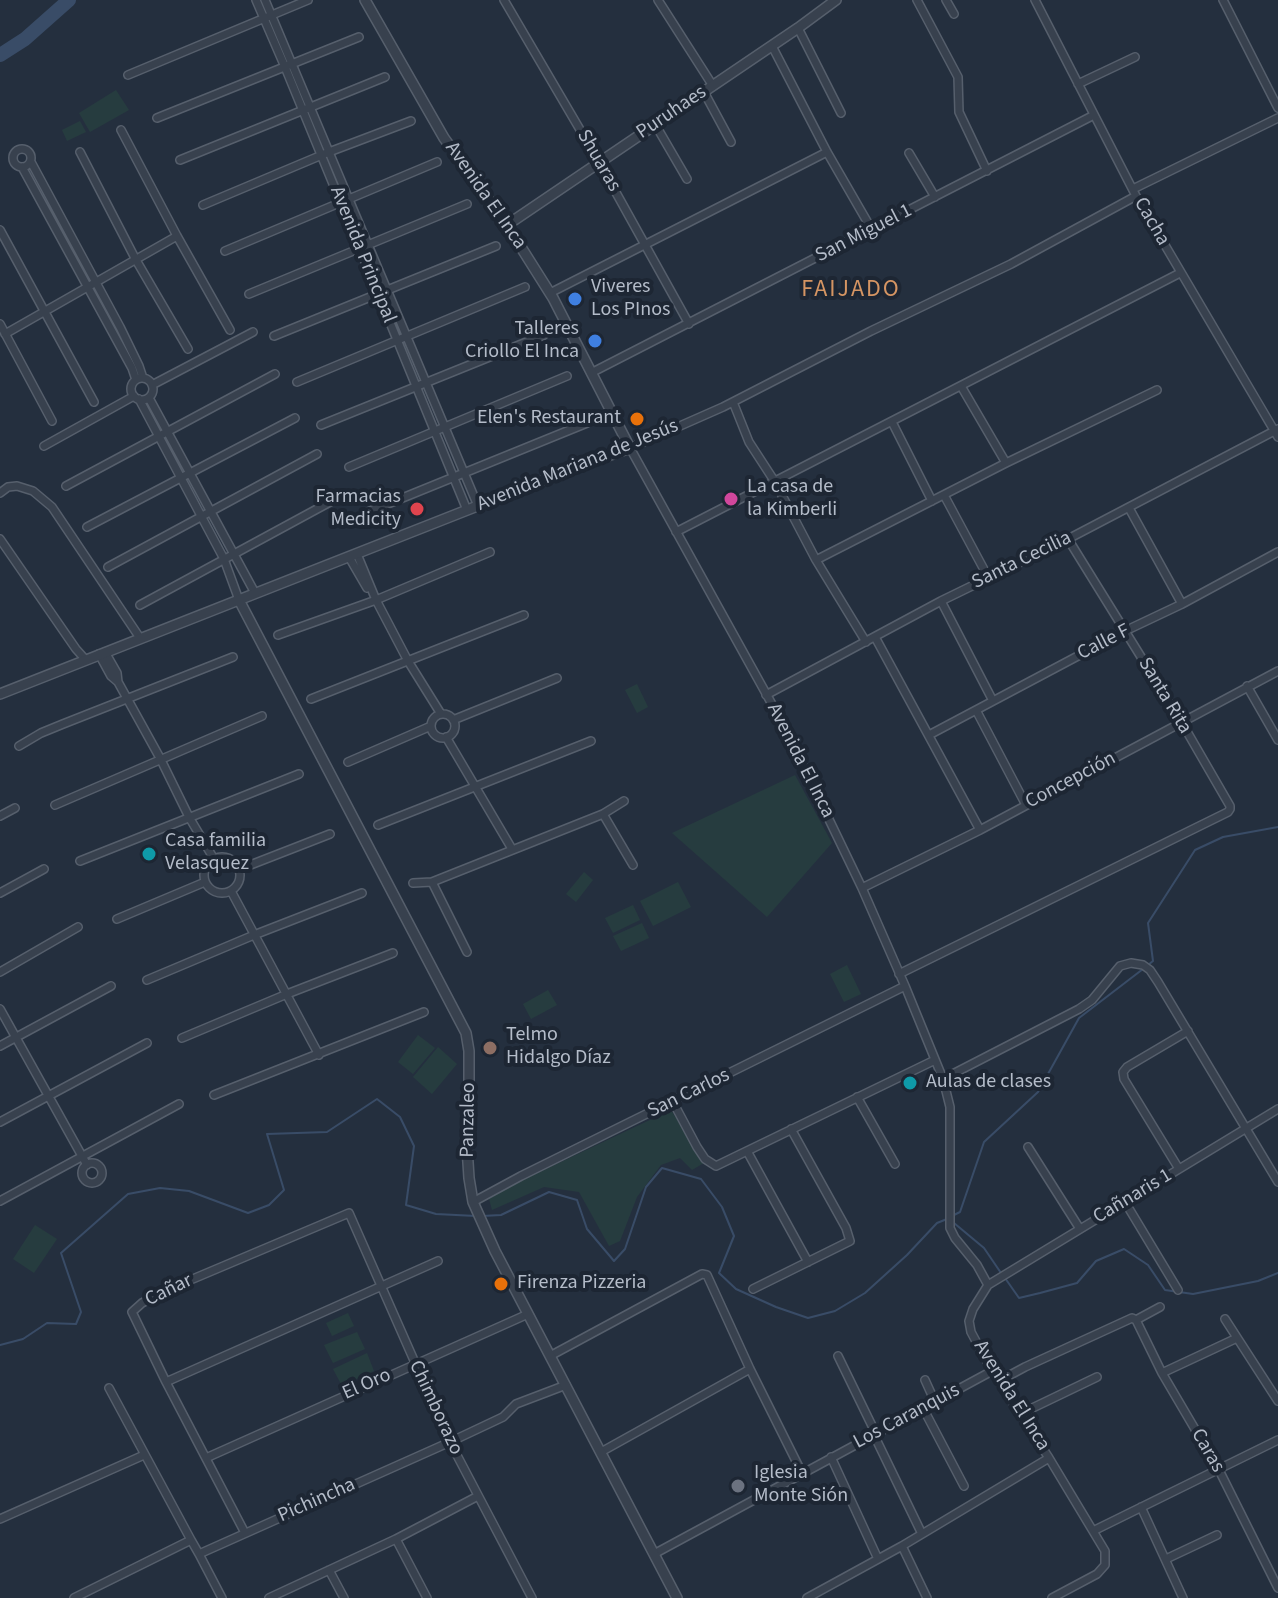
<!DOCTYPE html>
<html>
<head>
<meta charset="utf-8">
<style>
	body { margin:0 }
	canvas { display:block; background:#242f3e }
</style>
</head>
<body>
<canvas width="1278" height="1598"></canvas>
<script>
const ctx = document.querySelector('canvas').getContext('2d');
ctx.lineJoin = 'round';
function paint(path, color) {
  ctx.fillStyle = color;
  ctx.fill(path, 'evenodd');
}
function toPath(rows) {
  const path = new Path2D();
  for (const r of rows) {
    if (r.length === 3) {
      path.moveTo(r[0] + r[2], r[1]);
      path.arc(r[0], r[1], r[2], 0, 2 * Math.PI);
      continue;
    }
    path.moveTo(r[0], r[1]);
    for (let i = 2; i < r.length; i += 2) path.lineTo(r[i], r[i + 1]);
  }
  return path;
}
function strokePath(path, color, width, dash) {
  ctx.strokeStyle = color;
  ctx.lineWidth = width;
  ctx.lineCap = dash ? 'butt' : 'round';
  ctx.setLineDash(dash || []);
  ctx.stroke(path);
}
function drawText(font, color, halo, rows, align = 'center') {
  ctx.font = font + ' "Source Sans 3",sans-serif';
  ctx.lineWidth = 8;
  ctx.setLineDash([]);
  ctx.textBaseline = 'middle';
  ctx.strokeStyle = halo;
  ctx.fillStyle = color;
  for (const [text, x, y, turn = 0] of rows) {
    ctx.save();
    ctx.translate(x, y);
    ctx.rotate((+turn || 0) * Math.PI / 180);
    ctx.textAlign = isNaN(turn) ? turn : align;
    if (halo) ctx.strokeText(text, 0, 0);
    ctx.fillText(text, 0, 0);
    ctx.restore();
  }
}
paint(toPath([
	[116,90,129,110,90,132,79,113],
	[80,121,86,132,67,141,62,130],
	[637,684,648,707,637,713,625,690],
	[795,775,832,843,767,917,672,833],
	[584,872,593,880,576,902,566,894],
	[678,882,691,907,653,926,640,901],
	[633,905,640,920,613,933,605,918],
	[642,923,649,938,621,951,613,936],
	[847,965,861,994,844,1002,830,974],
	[548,990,557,1005,531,1019,523,1004],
	[418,1035,435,1048,413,1074,398,1062],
	[438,1047,457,1064,432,1094,413,1077],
	[671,1110,704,1163,692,1170,680,1158,661,1165,637,1197,620,1241,609,1246,579,1192,544,1187,492,1210,489,1199,493,1194],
	[35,1225,57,1239,34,1273,13,1259],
	[348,1313,354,1326,332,1336,326,1323],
	[357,1332,365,1349,333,1363,324,1345],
	[367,1353,374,1371,342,1386,333,1369]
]), '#263c3f');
strokePath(toPath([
	[1148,965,1153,961,1148,923,1195,850,1223,837,1278,827],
	[482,1216,501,1215,549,1192,577,1200,587,1229,614,1261,625,1249,646,1187,662,1168,701,1179,722,1207,734,1236,719,1273,736,1289,776,1307,808,1318,835,1311,865,1293,907,1255,937,1223,947,1219],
	[952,1216,960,1212,984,1142,1038,1092,1079,1018,1143,969],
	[954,1223,984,1248,1001,1273],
	[1005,1278,1019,1298,1040,1293,1077,1283,1096,1261,1124,1249,1148,1265,1165,1290,1193,1294,1258,1281,1278,1273],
	[0,1345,23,1339,47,1323,76,1324,81,1312,61,1253,128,1194,160,1188,189,1191,248,1213,269,1205,284,1190,267,1134,327,1132,377,1099,400,1117,414,1146,406,1205,436,1214,476,1216]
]), '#394c67', 2);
strokePath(toPath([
	[0,55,25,39,69,0]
]), '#394c67', 14);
const minor = toPath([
	[256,0,285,67,467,510],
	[265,0,478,506],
	[504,0,599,162,689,324],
	[658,0,713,86],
	[917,0,958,77,959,112,987,171],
	[946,0,954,14],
	[1035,0,1136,196,1278,437],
	[1223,0,1278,108],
	[798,28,841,113],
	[772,46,827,152,872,230],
	[128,75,308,0],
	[1078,84,1135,57],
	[704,92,731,142],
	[157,118,359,37],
	[655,124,687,179],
	[121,130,177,236,230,330],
	[22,158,9],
	[80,152,136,260,188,349],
	[909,153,935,197],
	[180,160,385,77],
	[31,162,120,327,139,366,143,378],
	[22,167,132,368,136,380],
	[1133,189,1278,118],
	[203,205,329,152,411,121],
	[0,230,94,402],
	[225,251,437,162],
	[550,293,827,152],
	[249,294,467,204],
	[0,324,52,421],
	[5,334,177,236],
	[274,336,496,246],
	[591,373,1094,115],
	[142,389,11],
	[297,382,525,287],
	[152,385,253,332],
	[961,386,1006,463],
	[149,398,255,593],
	[139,399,224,559,239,600],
	[733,402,749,442,775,482,816,560,1006,463,1157,390],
	[892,422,932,501],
	[321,425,544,335],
	[44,446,134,396],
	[349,467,567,376],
	[66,486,275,374],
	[0,493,8,487,17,486,33,491,52,507,140,638],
	[944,495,988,577],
	[1129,508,1182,604],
	[363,514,587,423],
	[87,527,295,418],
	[676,532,1180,273],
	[0,539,76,649,85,659],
	[357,554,376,600,408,661,441,714],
	[349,557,367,588],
	[816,560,866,642],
	[108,567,317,454],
	[941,601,993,701],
	[140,605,341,496],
	[278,635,376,600,490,552],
	[875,637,980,830],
	[105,652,117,673,118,682],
	[99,654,111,676,118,682,160,758,189,817,214,859],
	[1247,686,1278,740],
	[766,695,941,601,1068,539,1278,429],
	[311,699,524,615],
	[976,710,1026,805],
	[443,726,12],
	[453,720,557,678],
	[929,735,1125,631,1182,604,1278,552],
	[446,737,512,849],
	[19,746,41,733,63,724,233,657],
	[348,762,431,726],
	[55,805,262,716],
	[603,814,633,865],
	[0,816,15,808],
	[378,825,591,741],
	[222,875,18],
	[80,861,299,774],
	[240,869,330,834],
	[432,882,467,952],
	[413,883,432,882,603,814,624,801],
	[862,888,980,830,1278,671],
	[231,891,319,1055],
	[0,893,44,869],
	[117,919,205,882],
	[0,972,78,927],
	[899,974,1228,812,1230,809,1230,806,1182,723,1068,539],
	[147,980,254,935,362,893],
	[0,1009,87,1165],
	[182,1038,287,994,393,953],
	[0,1046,111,986],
	[943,1079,1079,1009,1092,1000,1120,966,1131,963,1143,965,1150,970,1158,982,1278,1182],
	[214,1095,424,1012],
	[857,1097,895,1164],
	[673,1102,697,1147,705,1159,716,1166,935,1060],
	[0,1122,147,1043],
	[1028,1147,1080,1229],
	[747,1151,808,1262],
	[92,1173,10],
	[1179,1169,1124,1079,1123,1072,1127,1067,1188,1031],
	[0,1201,179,1104],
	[473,1202,521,1176,905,986],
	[1125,1202,1178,1290],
	[988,1285,1278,1109],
	[753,1289,850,1241,846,1228,791,1129],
	[1225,1319,1278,1401],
	[1136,1320,1160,1307],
	[550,1356,702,1274,707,1275,750,1369,802,1473],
	[838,1356,876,1434],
	[1162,1373,1237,1338],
	[925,1380,935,1402],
	[999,1381,1025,1367,1132,1318,1136,1320,1162,1373,1219,1470,1278,1588],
	[166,1382,438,1261],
	[109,1388,191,1540],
	[923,1408,964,1486],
	[1020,1414,1097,1377],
	[874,1435,922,1534],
	[601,1452,750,1369],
	[831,1457,878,1559],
	[206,1458,528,1314],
	[1141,1507,1183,1598],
	[0,1519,144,1455],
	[1093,1531,1278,1440],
	[245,1533,166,1382,132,1312,142,1303,162,1292,349,1213,450,1442,532,1598],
	[396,1539,427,1598],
	[902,1546,927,1598],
	[199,1554,222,1598],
	[654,1554,992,1371],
	[1166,1559,1217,1535],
	[329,1570,344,1598],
	[74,1598,191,1540,199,1554,450,1442,503,1417,516,1404,566,1385],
	[269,1598,396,1539,478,1496],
	[807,1598,902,1546,1049,1458],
	[1052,1598,1097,1574,1105,1565,1105,1551,1049,1458,992,1371,971,1332,969,1321,973,1309,988,1285,977,1265,955,1238,950,1228,950,1107,943,1079,905,986,862,888,784,726,630,448,723,407,871,331,1011,264,1136,196]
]);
const tertiary = toPath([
	[507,225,798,28,836,0],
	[239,600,466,1033,469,1051,469,1112,467,1147,469,1178,473,1202,495,1251,677,1598],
	[0,694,579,466,630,448,553,298,507,225,444,138,365,0]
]);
strokePath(minor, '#565f6c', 10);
strokePath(tertiary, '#565f6c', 12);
strokePath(minor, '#38414e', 7);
strokePath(tertiary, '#38414e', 9);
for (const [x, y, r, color] of [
	[575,299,8,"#3f7fe0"],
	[595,341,8,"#3f7fe0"],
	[637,419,8,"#e8710a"],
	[731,499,8,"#d1479c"],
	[417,509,8,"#e0444e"],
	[149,854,8,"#0f9aa8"],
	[490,1048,8,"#8d6e63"],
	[910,1083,8,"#0f9aa8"],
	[501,1284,8,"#e8710a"],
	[738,1486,8,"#6b7280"]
]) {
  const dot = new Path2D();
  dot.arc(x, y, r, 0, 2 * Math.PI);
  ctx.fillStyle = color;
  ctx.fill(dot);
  strokePath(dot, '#1d2633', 3);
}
drawText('20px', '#b4bcc9', '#1d2633', [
	["Puruhaes",672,113,-34],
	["Shuaras",598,161,60],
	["Avenida El Inca",485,196,55],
	["Cacha",1151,222,60],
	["San Miguel 1",864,234,-27],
	["Avenida Principal",362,255,68],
	["Avenida Mariana de Jesús",578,466,-22],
	["Santa Cecilia",1022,561,-26],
	["Calle F",1104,643,-27],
	["Santa Rita",1164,696,59],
	["Avenida El Inca",800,761,63],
	["Concepción",1071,781,-28],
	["San Carlos",689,1094,-26],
	["Panzaleo",469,1120,-89],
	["Cañnaris 1",1133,1197,-31],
	["Cañar",169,1291,-26],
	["El Oro",367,1385,-24],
	["Avenida El Inca",1011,1396,58],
	["Chimborazo",435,1408,65],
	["Los Caranquis",907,1417,-28],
	["Caras",1207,1451,60],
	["Pichincha",317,1501,-24]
]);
drawText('20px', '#b4bcc9', '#1d2633', [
	["Viveres",591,288],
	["Los PInos",591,311],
	["Talleres",579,330,"right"],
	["Criollo El Inca",579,353,"right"],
	["Elen's Restaurant",621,419,"right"],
	["La casa de",747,488],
	["la Kimberli",747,511],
	["Farmacias",401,498,"right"],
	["Medicity",401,521,"right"],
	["Casa familia",165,842],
	["Velasquez",165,865],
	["Telmo",506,1036],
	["Hidalgo Díaz",506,1059],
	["Aulas de clases",926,1083],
	["Firenza Pizzeria",517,1284],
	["Iglesia",754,1474],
	["Monte Sión",754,1497]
], 'left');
ctx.letterSpacing = '2px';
drawText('24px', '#d59563', '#1d2633', [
	["FAIJADO",851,291]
]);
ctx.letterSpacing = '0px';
</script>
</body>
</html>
